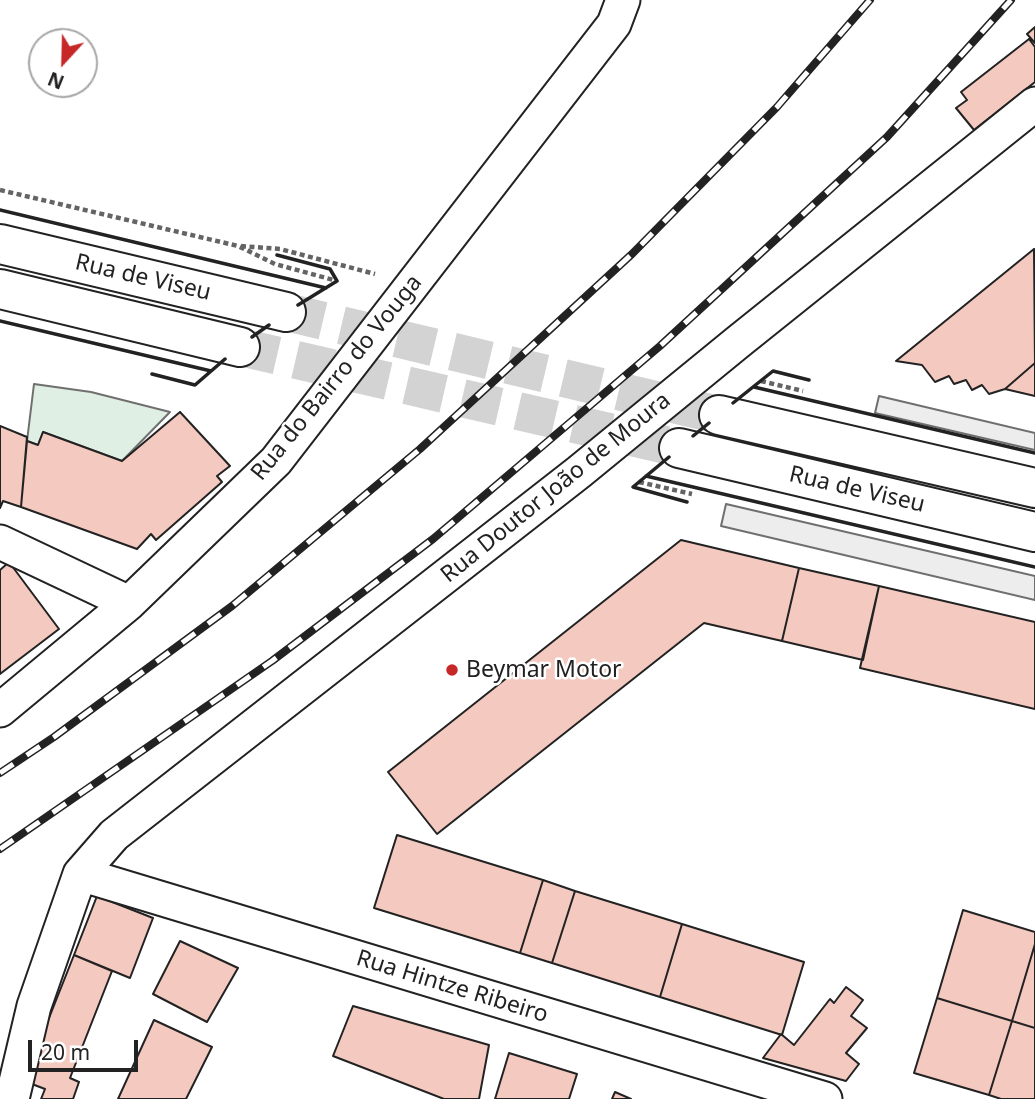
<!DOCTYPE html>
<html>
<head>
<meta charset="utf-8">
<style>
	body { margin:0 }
	#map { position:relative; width:1035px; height:1099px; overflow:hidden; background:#fff; font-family:"Noto Sans",sans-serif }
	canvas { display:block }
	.north { position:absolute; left:28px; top:28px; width:70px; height:70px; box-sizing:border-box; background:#fff; border:2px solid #a7a7a7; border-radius:50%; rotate:202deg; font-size:19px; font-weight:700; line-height:28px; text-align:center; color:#222 }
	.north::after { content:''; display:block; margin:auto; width:24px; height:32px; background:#c62828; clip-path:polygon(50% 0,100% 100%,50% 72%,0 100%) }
	.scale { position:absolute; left:28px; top:1040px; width:110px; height:32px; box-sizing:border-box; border:4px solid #222; border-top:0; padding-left:9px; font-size:21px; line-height:24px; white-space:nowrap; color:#222; -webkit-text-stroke:5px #fff; paint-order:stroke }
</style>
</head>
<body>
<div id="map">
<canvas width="1035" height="1099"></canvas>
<div class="north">N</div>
<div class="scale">20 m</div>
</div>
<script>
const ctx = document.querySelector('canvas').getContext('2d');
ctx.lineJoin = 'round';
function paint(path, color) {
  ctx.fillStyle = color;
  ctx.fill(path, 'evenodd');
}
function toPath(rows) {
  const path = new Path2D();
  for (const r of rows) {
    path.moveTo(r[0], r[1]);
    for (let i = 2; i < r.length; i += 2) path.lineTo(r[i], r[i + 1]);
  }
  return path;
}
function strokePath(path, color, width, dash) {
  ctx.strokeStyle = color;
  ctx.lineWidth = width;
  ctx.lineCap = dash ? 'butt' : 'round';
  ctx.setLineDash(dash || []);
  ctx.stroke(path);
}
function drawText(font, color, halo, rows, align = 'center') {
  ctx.font = font + ' "Noto Sans",sans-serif';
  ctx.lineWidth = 5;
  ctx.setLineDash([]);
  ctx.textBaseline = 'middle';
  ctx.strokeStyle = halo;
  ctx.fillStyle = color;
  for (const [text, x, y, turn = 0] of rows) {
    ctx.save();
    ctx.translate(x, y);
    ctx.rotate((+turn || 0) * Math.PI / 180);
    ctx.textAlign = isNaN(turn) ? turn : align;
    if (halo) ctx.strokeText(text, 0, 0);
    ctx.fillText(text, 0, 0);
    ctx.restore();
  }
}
const green = toPath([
	[34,384,91,392,170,412,122,461,43,432,38,445,27,441,34,384]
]);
paint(green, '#e0efe3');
strokePath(green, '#6f6f6f', 2);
const parking = toPath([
	[879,396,1035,433,1035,450,875,413,879,396],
	[726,504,1035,576,1035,600,721,526,726,504]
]);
paint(parking, '#ededed');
strokePath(parking, '#6f6f6f', 2);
const building = toPath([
	[1035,27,1035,43,1027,34,1035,27],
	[1029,39,1035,47,1035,82,974,130,956,108,967,100,961,92,1029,39],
	[1034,249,1035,363,1005,389,989,394,982,385,972,390,966,380,954,384,949,376,935,382,922,365,896,361,1034,249],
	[1035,363,1035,396,1005,389,1035,363],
	[180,412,230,466,217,476,222,482,156,540,151,534,137,549,21,507,27,441,38,445,43,432,122,461,180,412],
	[0,426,27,437,21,507,3,501,0,508,0,426],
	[681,540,799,568,782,641,704,623,437,834,388,772,681,540],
	[9,562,59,629,0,674,0,570,9,562],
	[799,568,879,586,863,660,782,641,799,568],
	[879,586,1035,622,1035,709,860,668,879,586],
	[397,835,543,880,520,953,374,908,397,835],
	[543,880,575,891,552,963,520,953,543,880],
	[575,891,682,924,660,997,552,963,575,891],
	[97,896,153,918,130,978,74,955,97,896],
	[963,910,1035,932,1035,944,1012,1021,937,998,963,910],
	[682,924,804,962,782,1035,660,997,682,924],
	[180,941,238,968,207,1022,153,994,180,941],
	[1035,944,1035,1028,1012,1021,1035,944],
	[74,955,112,971,70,1078,79,1082,73,1099,41,1099,45,1089,24,1081,74,955],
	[846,987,863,1000,851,1016,867,1028,846,1053,859,1064,846,1081,763,1058,781,1034,794,1045,830,999,834,1003,846,987],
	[937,998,1012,1021,989,1095,914,1073,937,998],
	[353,1006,489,1045,479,1099,444,1099,333,1056,353,1006],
	[154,1020,212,1047,186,1099,118,1099,154,1020],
	[1012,1021,1035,1028,1035,1099,1001,1099,989,1095,1012,1021],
	[509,1053,577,1074,569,1099,495,1099,509,1053],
	[615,1092,631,1099,612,1099,615,1092]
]);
paint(building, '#f3c9c0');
strokePath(building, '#222', 2);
strokePath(toPath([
	[286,312,719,415],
	[240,347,679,448]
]), '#d3d3d3', 38, [38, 19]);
const minor = toPath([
	[0,542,129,603],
	[0,710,129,603,276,461,614,24,623,0],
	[80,874,825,1099],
	[12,1099,34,1006,80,874,114,835,579,472,738,342,1035,104]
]);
const secondary = toPath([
	[0,244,286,312],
	[0,289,240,347],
	[719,415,1035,488],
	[679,448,1035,532]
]);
strokePath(minor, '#222', 37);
strokePath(secondary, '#222', 42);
strokePath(toPath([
	[0,190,238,246,275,264,337,281],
	[241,246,280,249,375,274],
	[761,381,803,391],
	[639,482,692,494]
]), '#646464', 4.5, [5, 3.5]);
strokePath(minor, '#fff', 33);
strokePath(secondary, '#fff', 38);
const rail = toPath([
	[0,773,54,737,232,606,420,449,632,254,777,107,870,0],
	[0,849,272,661,433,539,660,346,887,137,1011,0]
]);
strokePath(rail, '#222', 8);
strokePath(rail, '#fff', 5, [16]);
strokePath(toPath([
	[0,210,326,288],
	[277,255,330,269,337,281,298,305],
	[0,321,211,371],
	[252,337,269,325],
	[152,374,195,385,225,359],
	[754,387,1035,453],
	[733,403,773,371,809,380],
	[693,436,709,423],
	[669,457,633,487,687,502],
	[646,476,1035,567]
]), '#222', 3.5);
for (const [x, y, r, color] of [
	[452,670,7,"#c62828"]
]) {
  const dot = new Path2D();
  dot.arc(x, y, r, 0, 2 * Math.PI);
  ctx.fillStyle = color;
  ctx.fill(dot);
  strokePath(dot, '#fff', 2.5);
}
drawText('23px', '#222', '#fff', [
	["Rua de Viseu",143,278,13],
	["Rua do Bairro do Vouga",337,378,-51],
	["Rua Doutor João de Moura",556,488,-39],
	["Rua de Viseu",857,490,13],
	["Rua Hintze Ribeiro",452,987,17]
]);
drawText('23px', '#222', '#fff', [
	["Beymar Motor",466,670]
], 'left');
</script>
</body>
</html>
